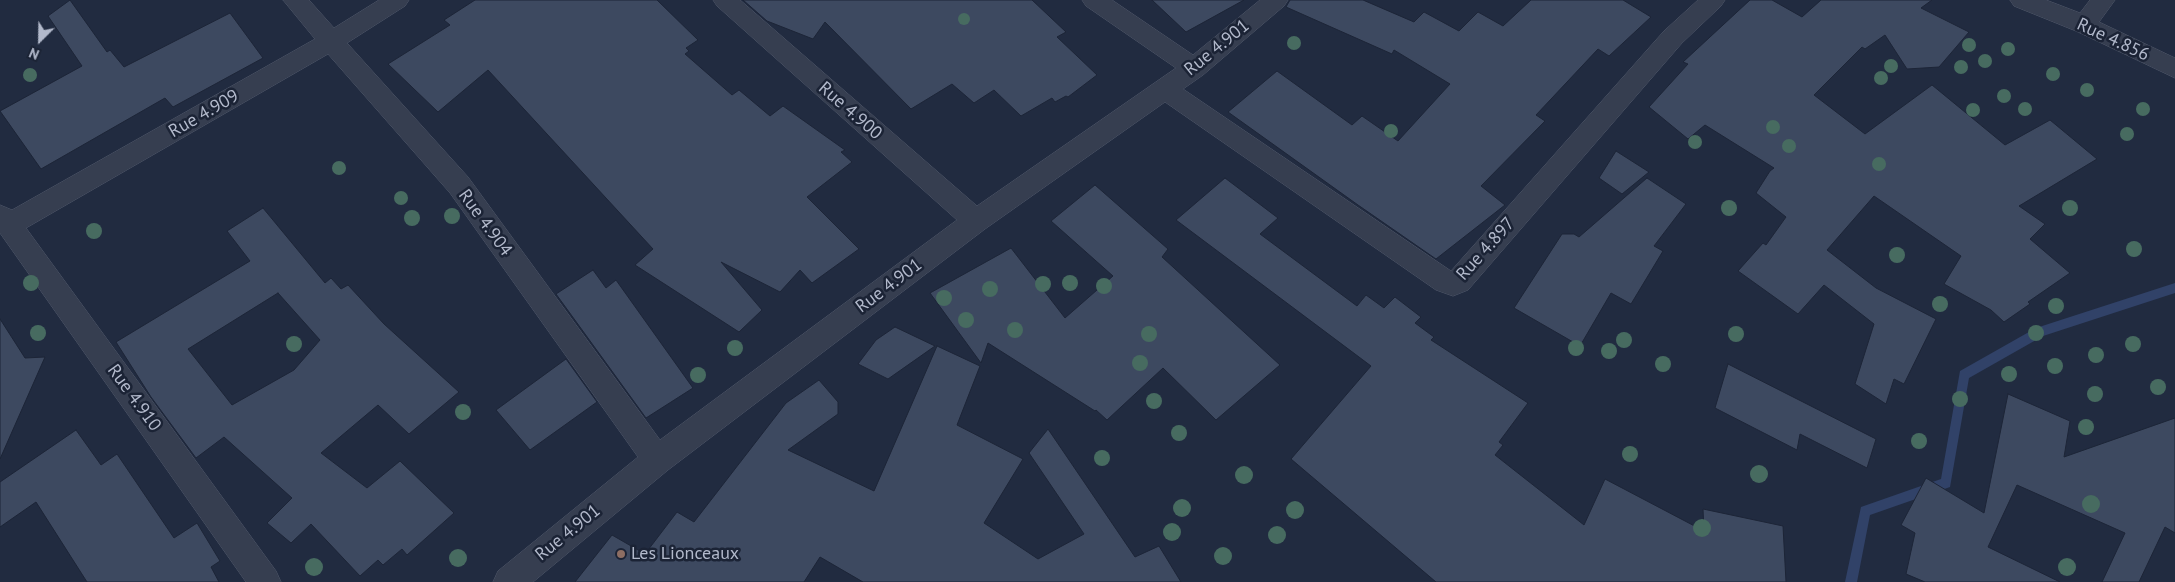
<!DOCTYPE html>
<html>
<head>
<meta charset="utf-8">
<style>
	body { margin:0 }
	#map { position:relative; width:2175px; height:582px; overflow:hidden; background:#212b40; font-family:"PT Sans",sans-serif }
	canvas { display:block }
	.north { position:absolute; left:15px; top:15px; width:50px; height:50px; -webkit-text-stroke:4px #1b2335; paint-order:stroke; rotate:203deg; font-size:14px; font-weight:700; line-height:20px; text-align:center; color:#b2b9cb }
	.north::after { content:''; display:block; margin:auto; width:18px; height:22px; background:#b2b9cb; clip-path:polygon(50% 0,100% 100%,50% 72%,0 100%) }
</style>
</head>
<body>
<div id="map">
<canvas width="2175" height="582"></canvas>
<div class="north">N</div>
</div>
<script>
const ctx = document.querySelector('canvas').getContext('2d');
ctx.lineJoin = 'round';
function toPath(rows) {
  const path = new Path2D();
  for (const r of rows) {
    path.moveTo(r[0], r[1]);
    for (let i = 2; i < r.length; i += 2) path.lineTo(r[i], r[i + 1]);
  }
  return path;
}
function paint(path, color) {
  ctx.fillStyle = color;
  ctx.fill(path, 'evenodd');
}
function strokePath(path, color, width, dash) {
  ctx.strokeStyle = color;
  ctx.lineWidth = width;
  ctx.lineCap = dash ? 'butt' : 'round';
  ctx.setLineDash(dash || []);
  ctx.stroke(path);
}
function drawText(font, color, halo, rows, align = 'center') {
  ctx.font = font + ' "PT Sans",sans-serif';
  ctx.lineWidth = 5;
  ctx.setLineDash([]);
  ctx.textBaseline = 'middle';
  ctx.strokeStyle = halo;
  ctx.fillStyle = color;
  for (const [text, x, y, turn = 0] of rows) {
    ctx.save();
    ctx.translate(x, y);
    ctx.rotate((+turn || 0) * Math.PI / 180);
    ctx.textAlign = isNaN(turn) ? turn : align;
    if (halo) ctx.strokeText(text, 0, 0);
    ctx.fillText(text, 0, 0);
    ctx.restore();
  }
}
paint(toPath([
	[2175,283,2175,293,2043,336,1969,378,1950,487,1870,515,1857,582,1845,582,1861,507,1941,479,1960,371,2036,328,2175,283]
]), '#314268');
const building = toPath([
	[70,0,107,52,110,50,124,67,230,13,263,58,173,107,165,98,41,169,0,111,82,66,48,16,70,0],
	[475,0,657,0,698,40,686,48,689,51,685,54,732,95,739,90,770,116,783,106,845,150,841,152,852,162,807,197,859,249,812,283,800,270,780,292,721,262,762,310,739,332,635,265,653,249,488,70,438,112,388,64,450,25,444,20,475,0],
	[743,0,1032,0,1066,32,1057,37,1097,75,1068,97,1066,96,1055,102,1052,98,1021,116,994,90,974,103,952,84,911,109,825,22,813,39,767,21,743,0],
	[1152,0,1244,0,1186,32,1152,0],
	[1290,0,1363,0,1414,22,1424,12,1459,31,1478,12,1503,26,1531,0,1623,0,1651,17,1609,56,1598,49,1536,115,1545,121,1481,186,1505,205,1436,259,1358,205,1228,112,1277,71,1352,125,1362,116,1398,141,1450,84,1394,50,1392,54,1286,7,1290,0],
	[1750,0,1772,0,1802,17,1821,0,1932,0,1921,8,1969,32,1939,67,1907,69,1885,35,1865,49,1862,47,1814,95,1865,134,1932,85,2005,145,2050,120,2097,159,2019,206,2045,224,2030,239,2070,273,2028,302,2030,304,2004,322,1991,310,1944,284,1961,256,1874,196,1827,250,1876,288,1936,319,1904,384,1894,379,1886,404,1855,384,1874,324,1824,285,1798,314,1738,271,1763,243,1766,245,1786,217,1756,193,1770,171,1774,168,1705,125,1688,139,1649,107,1688,64,1683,62,1750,0],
	[1616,151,1649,172,1622,194,1599,178,1616,151],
	[1225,178,1278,218,1260,234,1357,306,1366,295,1384,308,1395,297,1421,317,1415,323,1434,337,1431,340,1528,403,1499,442,1503,445,1495,455,1584,525,1605,479,1704,531,1703,509,1783,526,1786,582,1436,582,1291,459,1371,366,1176,220,1225,178],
	[1647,178,1686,204,1654,246,1663,251,1631,304,1611,293,1580,346,1514,308,1562,234,1574,234,1579,237,1647,178],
	[1095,185,1168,249,1162,257,1280,365,1216,420,1163,368,1107,420,1096,410,1095,411,988,343,981,363,930,293,1011,248,1065,318,1113,276,1051,221,1095,185],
	[263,208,325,283,331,278,341,289,348,285,384,324,459,392,409,434,378,405,321,453,367,488,400,461,454,513,407,555,402,549,383,565,378,560,360,576,311,524,291,543,267,523,292,498,224,437,196,458,151,397,116,342,250,261,227,231,263,208],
	[278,293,320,340,294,370,232,405,188,349,278,293],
	[593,270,606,288,616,280,693,388,646,418,556,294,593,270],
	[0,319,25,358,45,357,0,459,0,319],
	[895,327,935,346,888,379,858,364,876,340,895,327],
	[937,346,980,366,957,425,1023,459,984,523,1038,559,1084,534,1029,453,1048,429,1135,557,1159,546,1181,582,863,582,820,557,804,582,575,582,612,535,645,554,677,512,694,522,786,403,819,380,838,402,838,414,788,450,874,491,937,346],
	[566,359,597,402,530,450,496,410,566,359],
	[1728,364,1876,439,1867,468,1800,434,1797,450,1715,408,1728,364],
	[2008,394,2070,421,2064,457,2175,418,2175,533,2165,527,2139,582,2102,582,2125,533,2017,485,1988,547,2060,582,1925,582,1906,574,1915,533,1901,525,1926,478,1984,513,2008,394],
	[76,430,101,465,117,454,174,538,197,523,220,561,211,567,219,582,87,582,36,502,0,527,0,482,76,430]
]);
paint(building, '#3d4960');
strokePath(building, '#1d2537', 1);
const street = toPath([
	[283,0,309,0,334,28,379,0,409,0,405,6,347,43,468,177,660,440,957,220,717,6,713,0,740,0,977,206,1176,68,1086,6,1082,0,1112,0,1193,55,1260,0,1288,0,1284,6,1203,75,1183,89,1451,271,1664,31,1698,0,1725,0,1721,6,1682,43,1468,290,1453,296,1436,290,1165,102,985,229,668,470,533,582,493,582,498,571,638,457,450,193,328,54,26,228,276,571,281,582,246,582,0,233,0,205,12,210,315,39,283,0],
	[2010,0,2046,0,2080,13,2090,0,2115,0,2099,22,2175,58,2175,78,2076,31,2014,6,2010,0]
]);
strokePath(street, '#51596b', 1);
paint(street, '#363e50');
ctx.fillStyle = '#476b60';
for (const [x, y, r] of [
	[964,19,6],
	[1294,43,7],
	[1969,45,7],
	[2008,49,7],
	[1985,61,7],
	[1891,66,7],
	[1961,67,7],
	[2053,74,7],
	[30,75,7],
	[1881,78,7],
	[2087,90,7],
	[2004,96,7],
	[2025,109,7],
	[2143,109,7],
	[1973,110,7],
	[1773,127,7],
	[1391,131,7],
	[2127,134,7],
	[1695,142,7],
	[1789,146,7],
	[1879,164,7],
	[339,168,7],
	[401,198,7],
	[1729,208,8],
	[2070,208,8],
	[452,216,8],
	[412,218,8],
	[94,231,8],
	[2134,249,8],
	[1897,255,8],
	[31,283,8],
	[1070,283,8],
	[1043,284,8],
	[1104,286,8],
	[990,289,8],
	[944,298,8],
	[1940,304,8],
	[2056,306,8],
	[966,320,8],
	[1015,330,8],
	[38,333,8],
	[2036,333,8],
	[1149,334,8],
	[1736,334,8],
	[1624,340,8],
	[294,344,8],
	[2133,344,8],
	[735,348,8],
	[1576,348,8],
	[1609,351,8],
	[2096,355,8],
	[1140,363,8],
	[1663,364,8],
	[2055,366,8],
	[2009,374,8],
	[698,375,8],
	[2158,387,8],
	[2095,394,8],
	[1960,399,8],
	[1154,401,8],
	[463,412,8],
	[2086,427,8],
	[1179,433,8],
	[1919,441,8],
	[1630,454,8],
	[1102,458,8],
	[1759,474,9],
	[1244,475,9],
	[2091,504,9],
	[1182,508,9],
	[1295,510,9],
	[1702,528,9],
	[1172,532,9],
	[1277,535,9],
	[1223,556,9],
	[458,558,9],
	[314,567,9],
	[2067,567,9]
]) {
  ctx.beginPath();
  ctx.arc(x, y, r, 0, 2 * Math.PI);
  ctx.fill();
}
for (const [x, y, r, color] of [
	[621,554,5,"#8d6e63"]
]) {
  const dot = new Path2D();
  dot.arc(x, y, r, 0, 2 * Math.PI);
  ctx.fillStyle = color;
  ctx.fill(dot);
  strokePath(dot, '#1b2335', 2);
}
drawText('18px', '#b2b9cb', '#1b2335', [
	["Rue 4.856",2113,40,25],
	["Rue 4.901",1217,48,-39],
	["Rue 4.900",850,111,41],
	["Rue 4.909",204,114,-30],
	["Rue 4.904",485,223,54],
	["Rue 4.897",1486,249,-48],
	["Rue 4.901",889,286,-37],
	["Rue 4.910",134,398,54],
	["Rue 4.901",568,533,-39]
]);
drawText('18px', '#b2b9cb', '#1b2335', [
	["Les Lionceaux",631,554]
], 'left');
</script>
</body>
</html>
